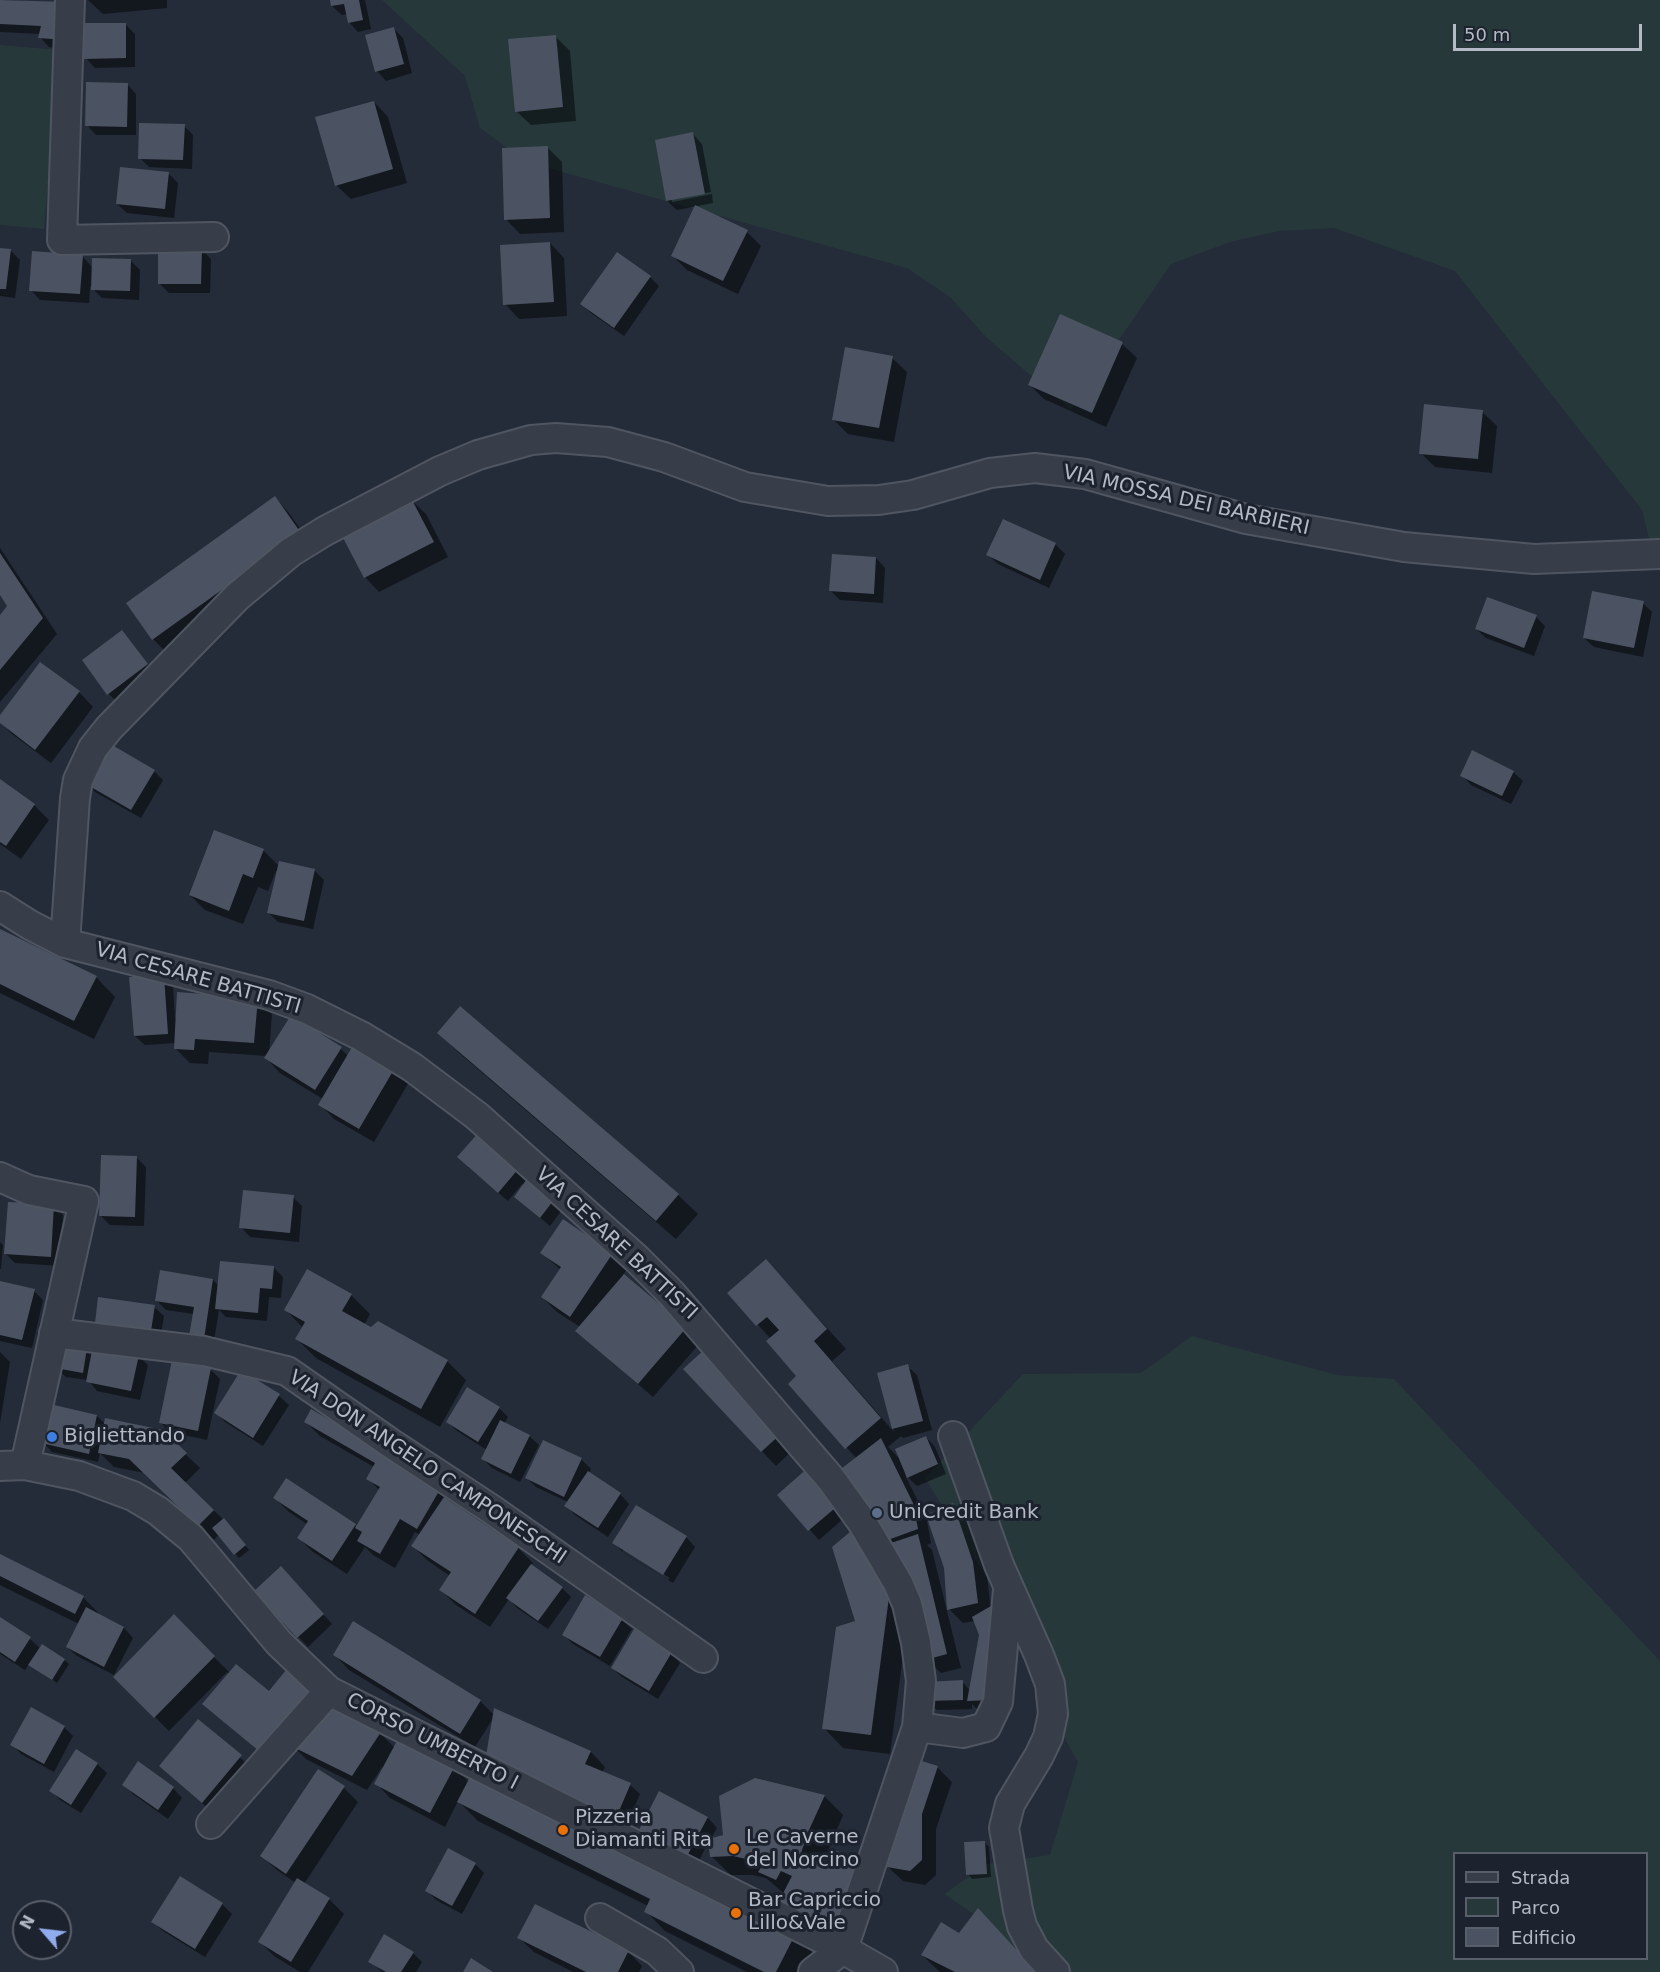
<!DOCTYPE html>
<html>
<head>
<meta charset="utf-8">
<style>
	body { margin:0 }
	#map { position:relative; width:1660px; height:1972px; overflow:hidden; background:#242b39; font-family:"DejaVu Sans",sans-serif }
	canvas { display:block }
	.legend { position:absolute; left:1453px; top:1852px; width:195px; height:108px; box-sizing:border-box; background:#1d232e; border:2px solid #595f6a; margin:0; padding:8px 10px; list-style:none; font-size:18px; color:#b3b9c5 }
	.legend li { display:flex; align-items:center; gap:12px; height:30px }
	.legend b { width:30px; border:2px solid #595f6a }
	.north { position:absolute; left:12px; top:1900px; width:60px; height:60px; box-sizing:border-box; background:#1d232e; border:2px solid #595f6a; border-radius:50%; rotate:298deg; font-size:16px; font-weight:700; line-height:24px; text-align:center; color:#b3b9c5 }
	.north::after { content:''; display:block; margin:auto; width:21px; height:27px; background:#90aced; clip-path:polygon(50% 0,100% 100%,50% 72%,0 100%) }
	.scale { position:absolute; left:1453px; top:24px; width:189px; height:27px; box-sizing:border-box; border:3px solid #b3b9c5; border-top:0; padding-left:8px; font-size:18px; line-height:21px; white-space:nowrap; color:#b3b9c5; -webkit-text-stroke:4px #1d232e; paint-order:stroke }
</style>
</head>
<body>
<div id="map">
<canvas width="1660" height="1972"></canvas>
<ul class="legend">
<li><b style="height:8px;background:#383e49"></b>Strada</li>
<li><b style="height:16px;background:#27383b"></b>Parco</li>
<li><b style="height:16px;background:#4b5362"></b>Edificio</li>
</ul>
<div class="north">N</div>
<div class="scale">50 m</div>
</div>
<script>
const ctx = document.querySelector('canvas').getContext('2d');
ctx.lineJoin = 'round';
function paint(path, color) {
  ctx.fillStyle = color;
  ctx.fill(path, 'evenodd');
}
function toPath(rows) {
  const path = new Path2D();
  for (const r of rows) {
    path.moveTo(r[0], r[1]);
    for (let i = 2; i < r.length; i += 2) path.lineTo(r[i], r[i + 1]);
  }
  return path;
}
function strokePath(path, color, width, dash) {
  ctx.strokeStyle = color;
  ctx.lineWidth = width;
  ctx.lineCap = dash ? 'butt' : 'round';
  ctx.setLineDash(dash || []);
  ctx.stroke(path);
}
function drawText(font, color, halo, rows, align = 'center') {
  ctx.font = font + ' "DejaVu Sans",sans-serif';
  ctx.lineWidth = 6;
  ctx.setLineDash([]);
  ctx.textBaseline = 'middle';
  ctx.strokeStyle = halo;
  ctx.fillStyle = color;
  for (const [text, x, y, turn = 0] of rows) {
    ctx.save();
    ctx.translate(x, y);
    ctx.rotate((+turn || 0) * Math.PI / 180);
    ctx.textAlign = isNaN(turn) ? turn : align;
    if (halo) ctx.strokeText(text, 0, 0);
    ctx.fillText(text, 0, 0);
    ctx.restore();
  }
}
paint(toPath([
	[382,0,1660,0,1660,558,1654,559,1642,510,1455,271,1334,228,1279,231,1230,242,1171,264,1071,410,987,338,950,297,907,268,526,162,480,128,465,76],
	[0,45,60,50,44,229,0,225],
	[1192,1336,1337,1375,1394,1379,1660,1661,1660,1972,1005,1972,987,1923,944,1894,987,1864,1050,1855,1078,1762,1048,1709,1028,1645,925,1478,1023,1374,1141,1373],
	[1454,1854,1646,1854,1646,1958,1454,1958]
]), '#27383b');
paint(toPath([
	[0,0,67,3,75,49,49,47,40,37,41,34,0,32],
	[88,0,167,0,167,8,103,14],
	[331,0,365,0,371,29,358,32,349,22,347,14,342,15,332,6],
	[125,24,135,34,135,67,95,68,86,58],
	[393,28,403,38,412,73,386,81,377,71],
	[555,36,570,51,576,121,531,125,516,111],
	[127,84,136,94,136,135,96,135,87,125],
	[374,102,388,117,407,183,351,199,336,185],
	[184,126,193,135,192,169,149,167,140,158],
	[693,134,702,144,711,192,672,199,672,202,712,194,713,203,677,210,667,201],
	[548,148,562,162,564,232,520,234,506,219],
	[168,173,178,183,174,218,127,213,117,204],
	[747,232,761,246,738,294,687,270,672,255],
	[550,243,564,258,567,316,519,319,505,304],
	[0,249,10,250,20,260,15,298,0,296],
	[201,249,211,259,210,293,169,293,159,283],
	[82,256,93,268,130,260,140,270,139,300,102,298,90,286,89,303,40,300,31,290],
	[650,277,659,286,624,336,591,313,582,304],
	[1061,316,1122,344,1137,358,1106,427,1044,399,1030,385],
	[892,358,907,372,894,442,848,434,833,419],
	[1482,412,1497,426,1492,473,1435,467,1421,453],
	[275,498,289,513,314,548,167,653,153,639],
	[411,500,426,514,448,557,379,592,365,577],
	[1004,521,1055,544,1065,554,1049,588,998,564,988,555],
	[0,548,57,634,0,702,0,617,9,606,0,592],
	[876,558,885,568,883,603,840,600,831,591],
	[1643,603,1652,612,1643,657,1594,647,1584,638],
	[1536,617,1545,626,1534,656,1486,638,1476,629],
	[122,632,156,674,118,703,109,694,84,660],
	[79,692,93,707,51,763,12,734,0,722,0,717],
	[154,771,163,780,141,818,95,792,86,782],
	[1513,772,1523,781,1511,804,1471,785,1462,775],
	[0,781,34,805,49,820,21,859,0,844],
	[215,832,264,851,279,866,315,871,324,880,313,929,278,922,268,912,278,871,276,871,268,891,258,887,243,924,205,910,190,895],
	[0,930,96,977,115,997,94,1039,0,993],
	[163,976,173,986,175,1019,257,999,272,1014,269,1054,341,1049,348,1056,355,1044,409,1082,374,1142,334,1119,320,1104,323,1099,280,1073,266,1058,267,1056,209,1052,208,1064,190,1063,175,1048,175,1043,145,1045,135,1036],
	[461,1008,678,1195,698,1214,676,1239,458,1052,439,1033],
	[479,1134,564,1207,550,1226,516,1197,524,1186,522,1184,508,1201,468,1167],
	[137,1158,146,1167,144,1226,110,1225,100,1215],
	[293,1197,302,1206,299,1242,250,1237,241,1227],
	[54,1206,63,1215,60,1266,15,1263,6,1254],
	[0,1242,3,1245,1,1269,0,1269],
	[542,1253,612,1254,627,1269,623,1275,700,1343,653,1397,592,1345,580,1327,557,1312,542,1297,561,1270],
	[766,1261,846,1349,832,1361,894,1432,879,1374,907,1366,917,1375,932,1430,903,1438,901,1436,888,1447,901,1460,926,1437,935,1447,946,1474,917,1486,905,1475,926,1517,953,1504,967,1519,987,1577,1003,1709,978,1710,972,1704,972,1709,937,1710,927,1701,962,1682,970,1690,980,1635,975,1621,963,1623,949,1609,945,1568,929,1521,927,1521,931,1543,927,1545,932,1550,961,1668,941,1673,926,1659,857,1459,790,1384,798,1376,771,1339,729,1293],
	[274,1268,283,1277,281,1298,269,1297,267,1321,226,1317,219,1310,213,1347,200,1345,194,1314,166,1310,156,1300,213,1280,219,1286],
	[0,1283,34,1291,43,1300,32,1348,0,1341],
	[351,1295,370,1314,364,1325,447,1361,466,1380,440,1427,316,1358,297,1339,303,1328,286,1310],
	[154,1307,164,1316,160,1340,106,1332,96,1322],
	[87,1349,93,1355,138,1356,148,1365,140,1400,97,1391,88,1380,66,1377,56,1367],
	[0,1352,10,1362,0,1423],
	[685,1369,796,1447,776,1466],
	[211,1370,220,1379,207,1440,170,1432,161,1423],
	[242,1372,279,1396,289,1405,263,1446,225,1422,216,1412],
	[499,1408,508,1417,504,1424,529,1436,539,1445,520,1482,492,1468,483,1459,487,1450,457,1431,448,1422],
	[312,1411,455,1501,453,1505,518,1548,533,1563,530,1566,562,1588,571,1597,548,1629,517,1608,509,1599,490,1627,456,1605,441,1590,450,1576,427,1560,413,1546,420,1535,415,1532,395,1568,373,1555,365,1547,347,1574,313,1552,299,1538,307,1524,289,1512,275,1498,357,1527,379,1490,368,1478,374,1467,320,1436,306,1422],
	[97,1416,105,1424,162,1432,200,1468,185,1483,228,1524,249,1550,239,1558,219,1534,214,1540,145,1473,114,1467,100,1453,98,1462,52,1452,43,1442],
	[581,1459,591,1469,589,1473,620,1494,629,1504,608,1537,575,1515,566,1506,568,1502,536,1487,527,1478],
	[810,1468,850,1513,819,1540,779,1495],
	[856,1529,908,1618,890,1754,843,1748,824,1728,857,1622],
	[686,1537,695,1547,673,1583,624,1553,614,1543],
	[623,1548,670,1578,668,1580,623,1552],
	[0,1555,83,1597,102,1617,124,1628,133,1638,114,1675,77,1656,67,1647,79,1624,0,1585],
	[290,1578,332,1624,308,1647,256,1591],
	[586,1598,623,1620,632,1629,610,1666,573,1644,564,1635],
	[174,1617,230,1673,269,1693,380,1733,395,1748,454,1767,469,1782,795,1935,814,1954,805,1972,747,1972,665,1931,646,1911,648,1906,478,1821,458,1801,445,1827,390,1798,376,1783,384,1768,382,1767,367,1790,306,1759,296,1749,280,1769,204,1704,229,1674,227,1672,169,1731,115,1677],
	[0,1619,30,1639,41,1649,64,1660,69,1664,57,1683,29,1664,25,1670,0,1654],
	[671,1653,680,1663,658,1699,622,1677,612,1668],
	[335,1655,480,1701,494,1715,495,1710,591,1752,605,1767,602,1773,630,1785,640,1794,626,1827,585,1809,494,1717,475,1747,349,1670],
	[199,1721,255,1771,217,1816,161,1766],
	[64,1727,73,1736,54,1772,21,1754,12,1744],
	[97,1764,107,1773,81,1813,60,1800,51,1790],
	[937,1767,952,1782,936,1829,936,1875,925,1885,903,1881,888,1867],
	[124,1784,173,1788,182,1798,168,1819,133,1794],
	[344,1788,358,1802,304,1884,329,1899,344,1914,308,1972,300,1972,274,1956,260,1942,296,1883,277,1870,262,1856],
	[659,1793,708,1818,717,1828,710,1840,824,1796,843,1815,823,1863,831,1866,862,1864,881,1884,854,1954,766,1878,753,1875,731,1875,711,1856,709,1841,696,1866,649,1841],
	[985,1843,989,1847,991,1877,972,1879,968,1874],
	[475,1864,484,1873,462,1914,436,1900,427,1890],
	[181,1878,222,1904,232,1914,205,1957,163,1931,153,1922],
	[519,1938,628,1951,642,1966,639,1972,573,1972,534,1952],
	[413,1953,422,1962,416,1972,382,1972,370,1961],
	[922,1955,1036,1972,940,1972]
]), '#0007');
paint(toPath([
	[0,0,68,2,66,40,38,38,41,26,0,24],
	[330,0,359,0,363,20,348,23,344,4,331,6],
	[84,23,126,23,126,58,84,59],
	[394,27,404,64,375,72,365,35],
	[556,35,563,107,515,112,508,39],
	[86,82,128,83,127,127,85,126],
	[374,101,393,169,335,186,315,117],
	[139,123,185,124,183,160,138,159],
	[693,132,705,194,666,201,655,140],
	[548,146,550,218,504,220,502,148],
	[120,167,169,172,165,209,116,204],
	[695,205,748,230,723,281,671,256],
	[550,242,554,302,503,305,500,245],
	[158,247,202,248,201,284,158,284],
	[0,248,11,249,6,289,0,289],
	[32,251,83,255,80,294,29,291],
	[617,252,651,276,614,328,580,304],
	[92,258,131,259,130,291,91,290],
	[1060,314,1123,342,1092,413,1028,385],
	[845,347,893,356,879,428,832,420],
	[1424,404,1483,410,1478,459,1419,454],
	[275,496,301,533,152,640,126,603],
	[411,498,434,542,364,578,341,534],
	[1003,519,1056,543,1040,580,986,555],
	[0,553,43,618,0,670,0,615,7,606,0,595],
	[832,554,876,557,874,594,829,591],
	[1592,591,1644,601,1634,648,1583,638],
	[1487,597,1537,615,1524,648,1475,629],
	[122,630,148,664,107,695,82,660],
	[40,662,80,691,35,750,0,723,0,715],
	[107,742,155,770,131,810,84,783],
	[1472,750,1514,771,1502,796,1460,776],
	[0,779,35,804,6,846,0,842],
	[214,830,264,849,253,878,243,874,229,911,189,895],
	[279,861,315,869,304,921,267,913],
	[0,929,97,976,74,1021,0,984],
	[164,975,168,1034,134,1036,129,977],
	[177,992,258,998,254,1043,195,1039,194,1050,174,1049],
	[460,1006,679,1194,656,1221,437,1033],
	[291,1015,342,1047,315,1090,264,1058],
	[355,1042,396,1066,359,1129,318,1105],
	[479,1132,520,1167,498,1193,457,1157],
	[101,1155,137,1156,135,1217,99,1216],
	[529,1176,556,1197,540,1218,514,1197],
	[243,1190,294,1195,290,1233,239,1228],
	[8,1202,54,1204,51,1257,4,1254],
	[563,1219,613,1253,570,1317,541,1297,561,1267,540,1253],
	[766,1259,827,1329,814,1341,881,1418,845,1449,788,1384,796,1376,766,1341,779,1330,767,1317,756,1326,727,1293],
	[220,1261,274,1266,272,1289,260,1288,258,1313,215,1309],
	[307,1269,352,1294,342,1311,371,1327,378,1321,448,1360,421,1409,295,1339,305,1322,284,1310],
	[160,1270,213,1279,204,1339,189,1336,194,1307,155,1301],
	[624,1274,687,1327,638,1384,575,1331],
	[0,1281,35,1289,22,1340,0,1335],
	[98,1297,155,1305,151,1331,95,1323],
	[59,1343,87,1348,83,1373,55,1368],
	[93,1345,139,1355,131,1391,86,1382],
	[705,1349,783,1432,761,1452,683,1369],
	[172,1360,211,1368,198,1431,159,1423],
	[908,1364,923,1421,892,1429,877,1373],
	[241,1370,280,1394,253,1438,214,1413],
	[467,1387,500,1407,478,1442,446,1422],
	[50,1404,97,1415,89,1454,41,1443],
	[311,1409,442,1486,417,1529,400,1519,380,1554,357,1541,362,1532,355,1528,380,1487,366,1479,375,1463,304,1422],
	[105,1418,163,1430,187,1453,171,1468,214,1510,198,1526,129,1459,98,1453],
	[500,1420,530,1435,511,1474,481,1459],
	[926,1436,938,1464,907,1478,895,1449],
	[881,1438,913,1503,918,1529,885,1541,837,1472],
	[543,1440,582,1458,564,1497,525,1478],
	[810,1466,841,1503,808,1531,777,1495],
	[588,1471,621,1493,598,1528,564,1506],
	[286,1478,356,1524,332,1561,297,1538,308,1521,273,1498],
	[444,1497,519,1547,475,1614,439,1590,451,1572,411,1546],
	[953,1503,973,1562,978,1603,947,1610,944,1568,926,1515],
	[636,1505,687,1536,663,1575,612,1543],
	[224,1518,246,1545,234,1555,212,1528],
	[856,1527,889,1597,871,1735,822,1729,836,1627,855,1621,832,1547],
	[918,1534,947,1654,925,1660,891,1543],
	[0,1554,84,1596,75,1614,0,1576],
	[531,1564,563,1587,538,1621,506,1598],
	[281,1566,324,1614,297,1638,254,1591],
	[585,1595,623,1618,600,1657,562,1635],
	[991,1606,1000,1628,994,1700,967,1701,979,1635,972,1617],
	[86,1607,124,1627,104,1667,66,1647],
	[174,1614,215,1656,154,1718,113,1677],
	[0,1617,31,1637,15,1662,0,1652],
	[353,1621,481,1700,460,1734,333,1655],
	[634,1629,672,1652,649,1691,611,1668],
	[42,1644,65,1659,52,1680,28,1665],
	[236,1664,269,1691,286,1670,316,1695,265,1756,202,1704],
	[963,1680,963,1700,926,1701,926,1682],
	[326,1704,381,1732,352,1776,289,1745],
	[31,1707,65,1726,44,1764,10,1745],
	[494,1708,591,1751,585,1764,631,1783,616,1818,569,1798,486,1756],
	[198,1719,242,1755,202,1803,159,1766],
	[399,1737,455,1766,430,1813,374,1784],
	[76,1749,98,1763,71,1805,49,1791],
	[912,1758,938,1766,922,1814,922,1860,910,1871,887,1867],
	[138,1761,174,1787,158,1810,122,1785],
	[318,1769,345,1786,286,1874,260,1856],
	[473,1771,796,1933,776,1972,764,1972,644,1912,650,1899,457,1802],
	[755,1778,825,1795,809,1830,801,1853,830,1864,837,1851,863,1863,835,1935,777,1905,792,1876,781,1871,776,1880,758,1872,764,1863,733,1856,710,1857,708,1839,723,1835,719,1796],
	[659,1791,708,1817,686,1858,638,1832],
	[985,1841,987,1874,966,1875,964,1842],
	[448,1848,476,1863,452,1906,425,1891],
	[180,1876,223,1903,195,1949,151,1922],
	[297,1878,330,1898,291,1962,258,1942],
	[535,1904,629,1950,618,1972,586,1972,517,1938],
	[978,1908,1037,1972,955,1972,921,1955,941,1922,959,1933],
	[384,1934,414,1952,401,1972,386,1972,368,1962],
	[471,1958,493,1972,463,1972]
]), '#4b5362');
const minor = toPath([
	[70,0,62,240,214,237],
	[0,906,30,925,65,943,269,995,307,1009,361,1036,412,1067,477,1116,637,1259,671,1293,831,1479,862,1522,898,1583,907,1604,916,1643,921,1681,917,1727,843,1949],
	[65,943,75,798,78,780,93,748,109,728,237,597,291,552,325,531,440,471,478,455,531,440,556,438,608,442,664,457,745,487,828,501,879,500,913,495,990,473,1035,468,1085,474,1246,519,1404,547,1534,559,1660,554],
	[0,1177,29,1190,84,1201,25,1465],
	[54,1333,204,1351,287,1371,389,1442,491,1509,703,1658],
	[953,1436,999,1565,1039,1655,1050,1684,1053,1714,1048,1737,1039,1756,1010,1804,1004,1828,1018,1910,1022,1926,1034,1949,1055,1972],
	[0,1466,25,1465,79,1476,133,1496,158,1511,191,1538,279,1643,329,1691,843,1949,883,1972],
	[917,1727,963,1733,986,1727,998,1702,1008,1590],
	[211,1824,329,1691],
	[600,1918,657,1951,679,1972],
	[813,1972,843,1949]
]);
strokePath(minor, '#505661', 32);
strokePath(minor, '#383e49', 28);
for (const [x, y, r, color] of [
	[52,1437,6,"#3f7fe0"],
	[877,1513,6,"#5c6f8a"],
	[563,1830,6,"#e8710a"],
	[734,1849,6,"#e8710a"],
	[736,1913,6,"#e8710a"]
]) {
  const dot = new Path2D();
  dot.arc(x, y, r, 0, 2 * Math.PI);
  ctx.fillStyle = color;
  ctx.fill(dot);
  strokePath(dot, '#1d232e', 2);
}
drawText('20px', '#b3b9c5', '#1d232e', [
	["VIA MOSSA DEI BARBIERI",1186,501,13],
	["VIA CESARE BATTISTI",198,979,16],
	["VIA CESARE BATTISTI",616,1244,43],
	["VIA DON ANGELO CAMPONESCHI",427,1468,34],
	["CORSO UMBERTO I",432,1742,27]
]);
drawText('20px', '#b3b9c5', '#1d232e', [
	["Bigliettando",64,1437],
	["UniCredit Bank",889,1513],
	["Pizzeria",575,1818],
	["Diamanti Rita",575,1841],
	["Le Caverne",746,1838],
	["del Norcino",746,1861],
	["Bar Capriccio",748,1901],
	["Lillo&Vale",748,1924]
], 'left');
</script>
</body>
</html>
